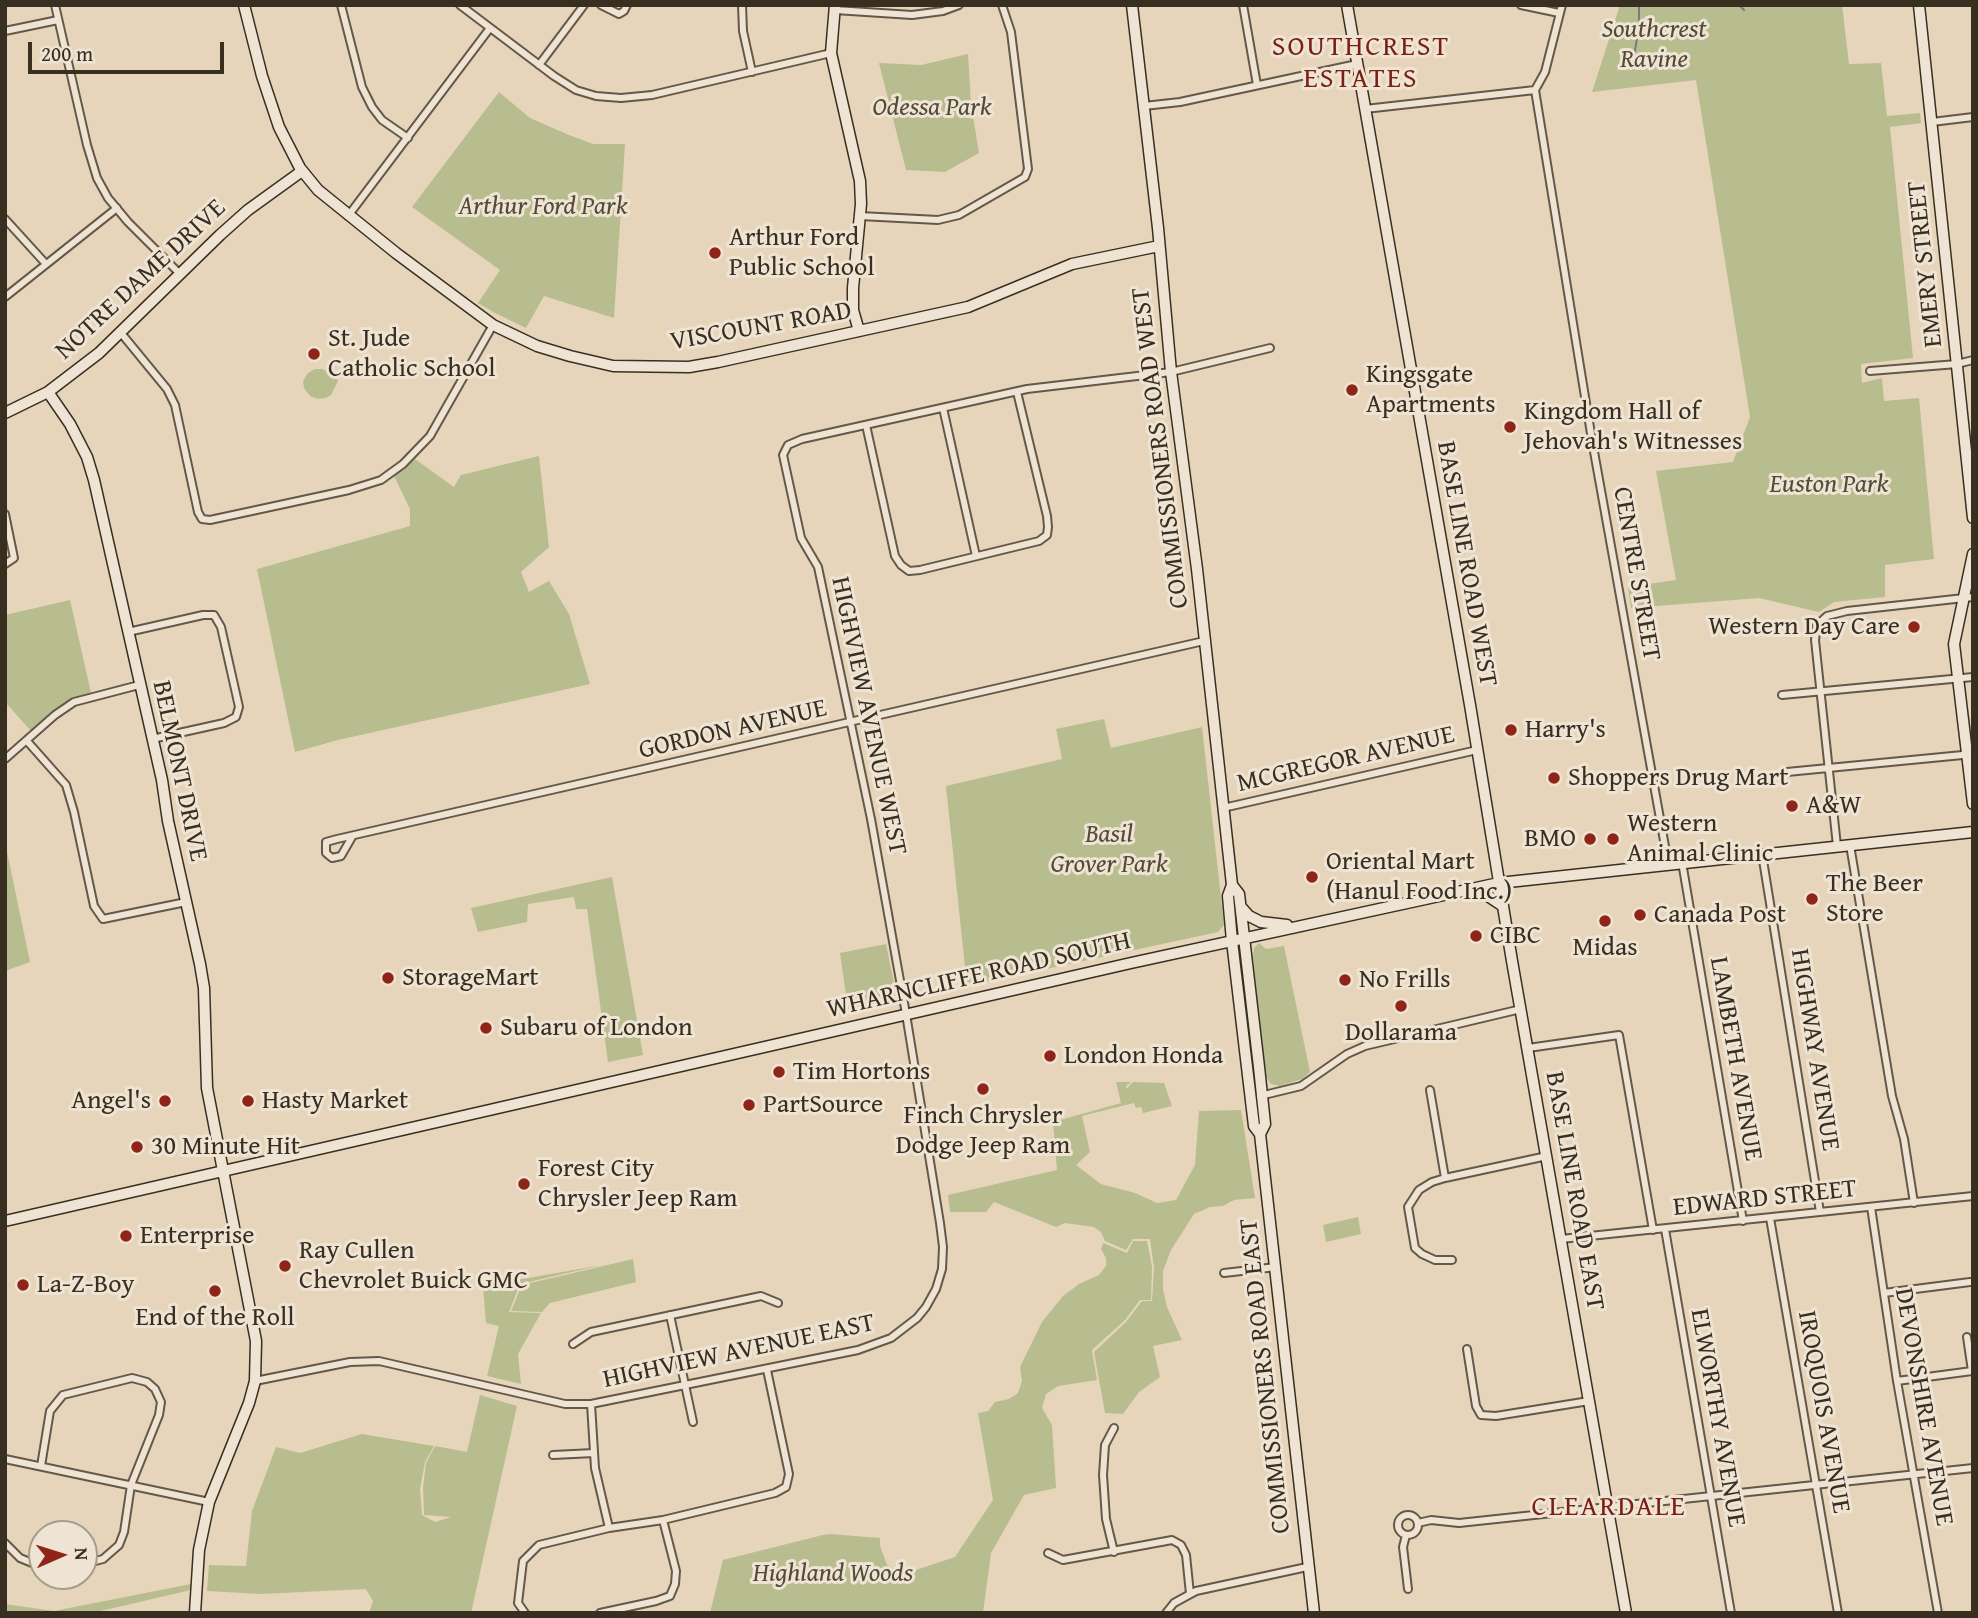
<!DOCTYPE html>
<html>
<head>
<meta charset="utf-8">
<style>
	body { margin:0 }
	#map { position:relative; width:1978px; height:1618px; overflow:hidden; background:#e6d5bb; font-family:"Gentium Book Plus",serif }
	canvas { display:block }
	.frame { position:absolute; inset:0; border:7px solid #392f21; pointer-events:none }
	.north { position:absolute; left:28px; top:1520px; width:70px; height:70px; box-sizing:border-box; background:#efe4d3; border:2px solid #a69c8c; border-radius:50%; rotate:87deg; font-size:19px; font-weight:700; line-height:28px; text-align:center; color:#392f21 }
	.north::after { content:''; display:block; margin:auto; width:24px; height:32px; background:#8f2418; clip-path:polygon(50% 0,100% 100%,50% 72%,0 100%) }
	.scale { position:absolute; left:28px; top:42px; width:196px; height:32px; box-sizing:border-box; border:4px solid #392f21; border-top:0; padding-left:9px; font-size:21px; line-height:24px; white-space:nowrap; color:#392f21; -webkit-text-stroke:5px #efe4d3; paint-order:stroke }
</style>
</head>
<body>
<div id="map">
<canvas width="1978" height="1618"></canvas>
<div class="frame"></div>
<div class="north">N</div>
<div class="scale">200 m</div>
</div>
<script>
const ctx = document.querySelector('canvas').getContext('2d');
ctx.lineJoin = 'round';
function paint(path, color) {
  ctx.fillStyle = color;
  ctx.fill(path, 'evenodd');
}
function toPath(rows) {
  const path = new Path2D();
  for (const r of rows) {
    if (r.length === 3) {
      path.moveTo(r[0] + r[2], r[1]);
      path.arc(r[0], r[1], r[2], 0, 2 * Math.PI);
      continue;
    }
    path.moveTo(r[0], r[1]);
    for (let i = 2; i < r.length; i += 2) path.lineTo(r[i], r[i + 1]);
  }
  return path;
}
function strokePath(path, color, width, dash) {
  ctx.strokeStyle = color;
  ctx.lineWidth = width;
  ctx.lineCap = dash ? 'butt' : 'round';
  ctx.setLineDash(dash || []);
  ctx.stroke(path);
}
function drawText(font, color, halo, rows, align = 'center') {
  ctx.font = font + ' "Gentium Book Plus",serif';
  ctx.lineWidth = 6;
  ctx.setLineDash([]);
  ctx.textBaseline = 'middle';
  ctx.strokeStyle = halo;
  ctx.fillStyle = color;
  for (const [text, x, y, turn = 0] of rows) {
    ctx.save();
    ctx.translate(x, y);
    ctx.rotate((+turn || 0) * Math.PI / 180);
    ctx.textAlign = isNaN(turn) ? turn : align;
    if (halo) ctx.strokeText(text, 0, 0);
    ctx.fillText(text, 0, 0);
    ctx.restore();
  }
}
paint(toPath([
	[1620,5,1842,5,1849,64,1881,63,1887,116,1920,113,1921,123,1890,127,1913,358,1861,364,1862,383,1882,378,1884,401,1919,398,1934,559,1885,565,1885,597,1834,602,1819,612,1759,598,1631,608,1628,587,1676,580,1656,471,1733,462,1750,417,1696,80,1592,92],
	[968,54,971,104,979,153,945,172,906,170,879,63,921,65],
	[499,92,530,118,569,135,593,144,625,144,614,318,544,296,526,328,495,313,478,303,500,270,412,207],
	[315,369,322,369,336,375,338,381,331,395,326,398,318,399,310,396,304,388,303,381,308,373],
	[539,456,549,547,521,572,529,592,549,581,569,614,590,684,338,740,295,752,257,569,410,526,410,509,394,476,415,459,454,487,461,475],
	[70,600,91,693,65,702,31,731,5,702,5,615],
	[1104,719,1111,748,1202,727,1224,925,1218,932,967,986,946,786,1062,759,1056,729],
	[5,842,30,962,5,971],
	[612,877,643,1055,608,1062,587,909,576,909,574,897,528,904,527,922,478,932,471,908],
	[1259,943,1266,949,1284,946,1310,1072,1302,1079,1280,1086,1271,1084,1264,1074,1253,956,1254,948],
	[886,944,897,998,848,1009,840,953],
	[1116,1082,1131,1082,1126,1086,1126,1089,1133,1082,1164,1083,1172,1106,1143,1113,1141,1107,1136,1108,1134,1103,1082,1116,1090,1152,1076,1165,1101,1184,1135,1193,1157,1203,1176,1200,1195,1165,1199,1111,1241,1110,1255,1198,1234,1200,1223,1206,1210,1207,1194,1214,1171,1250,1163,1271,1163,1289,1167,1307,1182,1340,1153,1346,1160,1377,1139,1392,1123,1414,1105,1413,1094,1352,1126,1322,1142,1301,1152,1301,1154,1268,1150,1239,1133,1239,1126,1250,1105,1241,1101,1232,1094,1227,1065,1223,1056,1227,994,1202,986,1212,950,1212,948,1195,1057,1170,1053,1122,1121,1103],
	[1358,1217,1361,1234,1326,1242,1323,1225],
	[1133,1241,1147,1241,1152,1267,1151,1300,1140,1300,1125,1320,1092,1350,1097,1380,1058,1386,1046,1394,1042,1408,1052,1425,1056,1488,1024,1495,991,1553,983,1613,710,1613,723,1560,823,1535,830,1534,880,1538,880,1546,887,1565,904,1574,955,1557,993,1500,978,1413,988,1411,995,1402,1009,1399,1018,1393,1022,1381,1020,1367,1042,1322,1063,1296,1079,1284,1099,1275,1106,1266,1106,1258,1101,1249,1103,1243,1127,1253],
	[633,1259,636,1282,550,1303,542,1312,511,1311,522,1285],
	[602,1265,520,1284,509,1312,541,1313,518,1354,521,1384,487,1376,499,1326,486,1323,483,1286],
	[480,1395,517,1406,471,1613,369,1613,373,1601,366,1589,261,1594,207,1591,209,1565,246,1566,252,1511,276,1447,300,1453,362,1434,434,1446,425,1462,420,1489,422,1515,435,1522,451,1517,424,1515,423,1488,426,1463,435,1446,467,1452],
	[191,1584,191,1590,92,1613,5,1613,5,1604,54,1611]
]), '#b7bd8f');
strokePath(toPath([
	[1739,5,1744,10],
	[1632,69,1639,26,1639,5]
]), '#718179', 2);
const street = toPath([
	[55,5,87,145,97,178,108,198,128,222,180,274],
	[341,5,362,87,372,107,382,120,408,138],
	[460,5,554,76,576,90,596,96,621,98,652,95,831,53],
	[601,5,619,14,624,11,627,5],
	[742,5,743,31,752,72],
	[1243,5,1257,85],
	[1521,5,1559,13],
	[1562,5,1545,72,1535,90,1593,446,1668,863],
	[835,10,912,15,943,11,959,5],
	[5,31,58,20],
	[539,65,584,5],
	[1144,106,1180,102,1357,64],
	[1365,109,1535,90],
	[1932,122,1973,117],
	[348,216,490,28],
	[860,216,938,220,959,215,1025,177,1028,169,1011,32,1002,5],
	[5,219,46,264],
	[5,297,117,208],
	[121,333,167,389,175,405,198,512,202,519,210,520,349,490,381,480,403,464,430,436,493,325],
	[1870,371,1957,364,1973,360],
	[943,408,976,556],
	[866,425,895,556,901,565,909,571,920,570,1039,541,1047,535,1048,527,1047,516,1017,392],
	[5,514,14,558,5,564],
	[128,632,203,615,214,615,221,627,239,707,236,717,224,723,152,739],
	[1782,695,1973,677],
	[27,741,66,785,74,812,94,906,103,919,186,902],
	[5,759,55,715,74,702,139,685],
	[1787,772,1973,754],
	[1223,808,1477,750],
	[352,837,341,856,332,858,326,853,326,842,337,839,1204,641],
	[1850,845,1892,1096,1904,1139,1914,1203],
	[1837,846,1815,640,1817,625,1827,616,1847,611,1973,597],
	[1762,854,1820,1212],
	[1682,862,1743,1221],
	[1528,1048,1619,1035,1653,1230],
	[1430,1090,1445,1178],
	[1260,1096,1301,1086,1347,1054,1365,1046,1521,1009],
	[1871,1207,1897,1381,1938,1613],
	[1770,1218,1838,1613],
	[1665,1229,1731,1613],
	[1561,1239,1973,1196],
	[1452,1260,1435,1260,1422,1254,1415,1248,1408,1207,1419,1190,1432,1182,1445,1178,1547,1156],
	[1224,1273,1276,1267],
	[1884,1293,1970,1282],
	[670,1315,693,1422],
	[573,1344,591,1332,761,1296,778,1303],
	[1467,1349,1476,1406,1481,1415,1496,1416,1589,1401],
	[255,1381,350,1362,379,1361,565,1404,591,1404,858,1350,891,1338,917,1318,926,1307,936,1289,942,1269,943,1247,940,1223,906,1014,871,819,818,567,801,538,783,455,788,445,802,439,1027,389,1171,372,1270,348],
	[1897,1381,1972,1371,1967,1337],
	[591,1404,595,1468,609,1528],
	[1114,1428,1105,1445,1103,1475,1106,1519,1114,1552],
	[553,1455,594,1453],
	[5,1459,209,1502],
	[41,1466,50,1411,63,1395,132,1378,147,1382,155,1389,161,1402,159,1415,131,1485,124,1532,119,1545,103,1559,84,1564],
	[1408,1525,10],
	[1418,1523,1431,1520,1459,1523,1973,1468],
	[1406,1535,1403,1547,1408,1589],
	[5,1543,20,1558,42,1567],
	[1048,1553,1063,1560,1172,1540,1181,1545,1186,1555,1190,1594],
	[525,1613,518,1603,523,1561,539,1545,609,1528,663,1520,775,1493,786,1487,789,1474,767,1370],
	[600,1613,656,1601,670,1596,675,1584,676,1571,663,1520],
	[1166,1613,1174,1603,1196,1591,1307,1567]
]);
const secondary = toPath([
	[244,5,262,76,279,127,300,168,318,190,396,253,493,325,537,346,570,356,613,366,689,367,718,362,968,307,1072,264,1159,246],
	[835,5,831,53,860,181,861,204,853,288,853,310,859,331],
	[1132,5,1158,228,1171,372,1197,569,1232,885,1228,896,1232,941,1254,1126,1260,1134,1314,1613],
	[1347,5,1470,705,1512,961,1626,1613],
	[1919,5,1973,518],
	[48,392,70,424,87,457,94,480,162,780,168,821,200,964,204,988,207,1088,256,1341,255,1381,249,1403,209,1502,199,1550,195,1613],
	[5,413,48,392,99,353,220,235,248,210,302,171],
	[1973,554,1954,644,1973,804],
	[1232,885,1239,894,1259,1067,1265,1124,1260,1134],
	[1476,888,1503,906],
	[1241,907,1249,916,1261,922,1287,925],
	[5,1221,1131,963,1499,883,1973,832]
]);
strokePath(street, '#645848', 10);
strokePath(secondary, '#392f21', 13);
strokePath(street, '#efe4d3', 6);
strokePath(secondary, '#efe4d3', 10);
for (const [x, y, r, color] of [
	[715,253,7,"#8f2418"],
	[314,354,7,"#8f2418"],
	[1352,390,7,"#8f2418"],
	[1510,427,7,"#8f2418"],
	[1914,627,7,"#8f2418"],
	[1511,730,7,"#8f2418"],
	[1554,778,7,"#8f2418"],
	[1792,806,7,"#8f2418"],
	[1590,839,7,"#8f2418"],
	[1613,839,7,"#8f2418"],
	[1312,877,7,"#8f2418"],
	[1812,899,7,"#8f2418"],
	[1640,915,7,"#8f2418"],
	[1605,921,7,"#8f2418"],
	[1476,936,7,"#8f2418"],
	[388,978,7,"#8f2418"],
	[1345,980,7,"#8f2418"],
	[1401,1006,7,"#8f2418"],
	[486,1028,7,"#8f2418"],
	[1050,1056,7,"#8f2418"],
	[779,1072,7,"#8f2418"],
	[983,1089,7,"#8f2418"],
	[165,1101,7,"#8f2418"],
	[248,1101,7,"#8f2418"],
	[749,1105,7,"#8f2418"],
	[137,1147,7,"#8f2418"],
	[524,1184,7,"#8f2418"],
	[126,1236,7,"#8f2418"],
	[285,1266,7,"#8f2418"],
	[23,1285,7,"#8f2418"],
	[215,1291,7,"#8f2418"]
]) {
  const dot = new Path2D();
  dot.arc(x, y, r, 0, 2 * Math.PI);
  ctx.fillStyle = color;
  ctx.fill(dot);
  strokePath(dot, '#efe4d3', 2.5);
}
drawText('italic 26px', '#524b37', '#efe4d3', [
	["Southcrest",1654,30],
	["Ravine",1654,60],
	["Odessa Park",932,108],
	["Arthur Ford Park",543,207],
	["Euston Park",1829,485],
	["Basil",1109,835],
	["Grover Park",1109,865],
	["Highland Woods",833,1574]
]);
drawText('26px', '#392f21', '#efe4d3', [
	["Arthur Ford",729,238],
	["Public School",729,268],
	["St. Jude",328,339],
	["Catholic School",328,369],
	["Kingsgate",1366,375],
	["Apartments",1366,405],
	["Kingdom Hall of",1524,412],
	["Jehovah's Witnesses",1524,442],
	["Western Day Care",1900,627,"right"],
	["Harry's",1525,730],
	["Shoppers Drug Mart",1568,778],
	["A&W",1806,806],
	["Western",1627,824],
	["Animal Clinic",1627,854],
	["BMO",1576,839,"right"],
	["Oriental Mart",1326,862],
	["(Hanul Food Inc.)",1326,892],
	["The Beer",1826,884],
	["Store",1826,914],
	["Canada Post",1654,915],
	["CIBC",1490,936],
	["Midas",1605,948,"center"],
	["StorageMart",402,978],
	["No Frills",1359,980],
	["Subaru of London",500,1028],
	["Dollarama",1401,1033,"center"],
	["London Honda",1064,1056],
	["Tim Hortons",793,1072],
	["Angel's",151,1101,"right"],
	["Hasty Market",262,1101],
	["PartSource",763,1105],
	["Finch Chrysler",983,1116,"center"],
	["Dodge Jeep Ram",983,1146,"center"],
	["30 Minute Hit",151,1147],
	["Forest City",538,1169],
	["Chrysler Jeep Ram",538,1199],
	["Enterprise",140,1236],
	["Ray Cullen",299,1251],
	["Chevrolet Buick GMC",299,1281],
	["La-Z-Boy",37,1285],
	["End of the Roll",215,1318,"center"]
], 'left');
drawText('26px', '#392f21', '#efe4d3', [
	["EMERY STREET",1926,264,-96],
	["NOTRE DAME DRIVE",141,280,-43],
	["VISCOUNT ROAD",761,327,-10],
	["COMMISSIONERS ROAD WEST",1161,448,-97],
	["BASE LINE ROAD WEST",1466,564,80],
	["CENTRE STREET",1636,574,80],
	["HIGHVIEW AVENUE WEST",868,716,78],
	["GORDON AVENUE",733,730,-13],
	["MCGREGOR AVENUE",1346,760,-13],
	["BELMONT DRIVE",179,771,78],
	["WHARNCLIFFE ROAD SOUTH",979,976,-13],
	["HIGHWAY AVENUE",1814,1050,81],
	["LAMBETH AVENUE",1735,1059,80],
	["BASE LINE ROAD EAST",1574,1191,80],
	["EDWARD STREET",1765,1199,-6],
	["HIGHVIEW AVENUE EAST",739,1352,-12],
	["COMMISSIONERS ROAD EAST",1266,1376,-96],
	["DEVONSHIRE AVENUE",1923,1407,80],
	["IROQUOIS AVENUE",1823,1412,80],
	["ELWORTHY AVENUE",1717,1418,80]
]);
ctx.letterSpacing = '2px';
drawText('28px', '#7a1f14', '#efe4d3', [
	["SOUTHCREST",1361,48],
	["ESTATES",1361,80],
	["CLEARDALE",1609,1508]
]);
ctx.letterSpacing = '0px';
</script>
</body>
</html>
